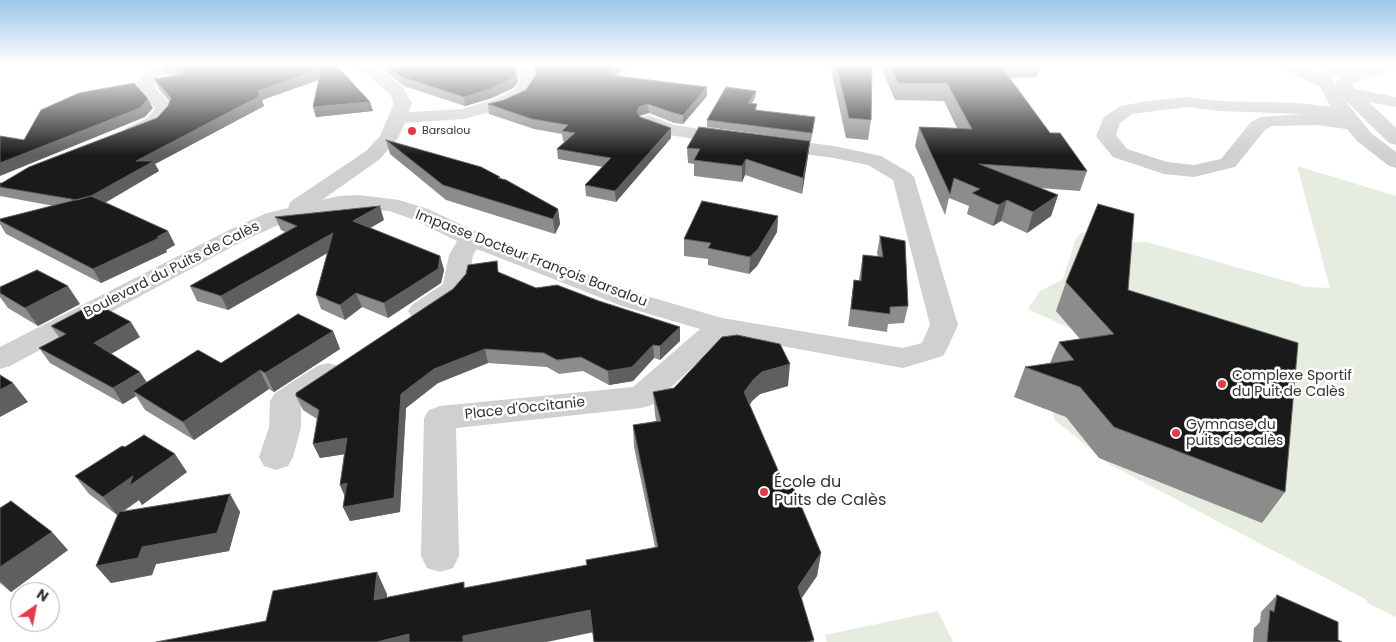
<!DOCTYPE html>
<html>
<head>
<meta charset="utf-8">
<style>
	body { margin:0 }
	#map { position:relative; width:1396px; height:642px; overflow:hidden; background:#fff; font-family:Poppins,sans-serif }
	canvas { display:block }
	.north { position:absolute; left:10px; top:582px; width:50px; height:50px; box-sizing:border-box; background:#fff; border:1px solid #adadad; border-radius:50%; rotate:33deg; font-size:14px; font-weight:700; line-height:20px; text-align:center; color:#333 }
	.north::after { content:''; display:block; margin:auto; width:18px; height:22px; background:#e63946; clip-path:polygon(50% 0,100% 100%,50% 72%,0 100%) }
</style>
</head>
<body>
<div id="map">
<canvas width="1396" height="642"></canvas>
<div class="north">N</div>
</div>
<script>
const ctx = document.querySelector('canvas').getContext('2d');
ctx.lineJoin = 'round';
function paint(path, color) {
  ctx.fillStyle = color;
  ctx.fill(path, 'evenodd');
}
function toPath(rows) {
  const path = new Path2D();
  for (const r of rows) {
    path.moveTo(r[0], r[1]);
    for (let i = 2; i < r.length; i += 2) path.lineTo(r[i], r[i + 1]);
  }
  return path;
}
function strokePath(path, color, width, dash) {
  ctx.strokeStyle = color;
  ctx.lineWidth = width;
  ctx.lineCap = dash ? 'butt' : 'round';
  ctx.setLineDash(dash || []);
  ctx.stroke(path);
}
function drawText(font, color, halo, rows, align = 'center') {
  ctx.font = font + ' Poppins,sans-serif';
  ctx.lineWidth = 5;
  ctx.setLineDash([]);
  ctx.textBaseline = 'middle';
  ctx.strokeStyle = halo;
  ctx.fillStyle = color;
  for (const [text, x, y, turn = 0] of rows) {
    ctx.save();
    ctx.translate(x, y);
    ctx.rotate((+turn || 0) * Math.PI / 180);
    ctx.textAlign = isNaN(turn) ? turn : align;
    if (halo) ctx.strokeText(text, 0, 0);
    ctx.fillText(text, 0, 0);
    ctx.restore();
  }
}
paint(toPath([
	[1297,166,1396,196,1396,617,1367,603,1367,600,1109,464,1055,420,1047,396,1102,343,1028,309,1040,291,1063,279,1076,238,1082,232,1123,243,1147,242,1307,287,1330,288],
	[938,611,953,642,827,642,825,635]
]), '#e6ecdf');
paint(toPath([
	[151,65,167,65,154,83,156,89,173,107,171,114,160,127,140,136,133,138,126,136,123,132,126,128,146,119,153,112,155,108,142,95,137,83,151,65],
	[347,65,370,65,378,68,402,86,412,103,409,112,462,109,493,100,514,90,520,82,516,68,518,65,537,65,533,70,536,82,526,98,505,108,463,119,405,123,398,138,380,159,322,200,339,196,359,195,399,200,428,209,479,233,640,294,722,318,903,348,922,343,930,325,893,180,868,165,834,158,772,150,765,148,762,144,765,140,772,138,834,146,881,156,910,173,914,177,958,325,947,349,943,356,903,368,726,336,652,405,641,408,456,428,459,556,453,568,440,572,427,568,421,556,424,418,429,410,440,406,633,387,700,329,622,306,477,249,473,255,468,286,464,292,455,301,432,317,422,319,412,317,408,311,412,305,443,284,449,255,457,241,412,219,389,211,359,209,339,210,283,223,243,241,10,366,0,369,0,347,227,231,267,213,288,208,290,202,366,151,380,136,394,103,389,93,366,74,349,68,347,65],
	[1279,65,1300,65,1318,74,1323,70,1342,65,1369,65,1367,67,1376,65,1396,65,1396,69,1364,79,1352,84,1355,89,1396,97,1396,107,1369,102,1396,128,1396,145,1389,143,1343,98,1371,133,1396,152,1396,168,1389,166,1357,141,1347,129,1316,125,1272,126,1265,130,1235,167,1194,177,1164,174,1113,157,1096,136,1104,117,1120,106,1148,101,1187,97,1219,101,1299,103,1331,107,1320,87,1281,68,1279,65],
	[1346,74,1341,75,1335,84,1337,88,1334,84,1334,77,1346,74],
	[1187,107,1219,111,1303,114,1261,117,1251,122,1221,159,1194,165,1167,162,1127,149,1116,135,1120,123,1132,114,1187,107],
	[648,115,674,125,739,135,742,139,739,143,732,145,663,134,641,125,639,121,641,117,648,115],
	[328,363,339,366,343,373,339,380,301,406,301,427,293,457,288,466,276,470,264,466,259,457,269,427,270,401,275,393,317,366,328,363]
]), '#d0d0d0');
paint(toPath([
	[160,65,336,65,370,102,373,111,316,117,313,107,319,80,262,100,264,106,155,164,159,171,105,203,168,231,175,245,166,250,167,252,101,283,6,234,0,224,0,219,54,206,0,196,0,183,2,183,157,118,168,106,169,101,158,88,154,79,172,76,164,73],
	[375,65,516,65,515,67,518,82,513,88,492,98,465,106,404,86,379,66],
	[534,65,617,76,707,96,683,124,674,123,649,113,639,116,671,128,671,138,616,202,586,196,585,185,603,167,558,159,557,149,565,141,563,141,562,134,534,129,489,114,488,104,504,100,526,90,536,75],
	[830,65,872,65,871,120,868,140,846,138],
	[880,65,1040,65,1037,77,1010,78,1050,133,1087,171,1080,191,1040,188,1058,195,1051,216,1027,233,1001,221,993,226,967,214,969,206,949,198,945,215,915,146,919,127,957,128,944,101,895,100],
	[756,91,755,98,752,103,757,110,814,125,811,141,707,127,707,120],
	[386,140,500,178,558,209,560,224,555,234,446,200,390,154],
	[810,141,808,156,802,194,745,175,742,182,694,176,694,164,688,163,687,148],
	[778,216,777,232,757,266,749,274,708,265,708,259,684,256,684,239],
	[275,217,384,220,370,228,440,256,444,270,441,283,388,318,362,307,345,320,321,309,316,295,327,253,228,310,197,301,190,286,285,232,281,230],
	[880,236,908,306,904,323,888,324,887,332,848,326,854,280,859,280,863,255,878,257,877,253],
	[499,272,536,288,680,341,660,360,654,358,633,381,609,385,583,371,559,374,547,367,488,363,438,383,406,408,400,512,350,521,343,507,345,496,340,485,344,454,320,458,313,444,317,419,303,410,296,396],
	[1066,282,1128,290,1285,492,1262,523,1099,458,1066,417,1014,397,1025,367,1050,363,1059,342,1080,339,1056,311],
	[0,287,80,304,38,326,8,308,0,297],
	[51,326,140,337,111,354,147,382,221,363,333,331,340,349,274,392,269,389,194,440,145,410,136,396,123,404,50,363,39,348,59,337],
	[788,386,760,394,752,401,750,405,784,484,821,553,817,576,801,599,814,640,814,642,594,642,593,632,266,621,387,594,387,597,466,588,587,565,655,547,634,447,633,425,656,421,655,414,653,392],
	[187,472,142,505,139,500,123,512,230,494,240,512,229,551,156,564,152,575,111,583,96,566,117,515,89,494,75,476],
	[0,508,68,550,11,592,0,583],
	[1277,595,1338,640,1342,642,1253,642,1254,628,1260,622,1261,612]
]), '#8c8c8c');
paint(toPath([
	[618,65,628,65,609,84,609,75],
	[321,69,324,78,262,100,264,106,155,164,159,171,89,212,83,201,136,161,258,91],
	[517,73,518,82,513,88,492,98,465,106,464,97],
	[707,87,707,96,683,124,683,115],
	[756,91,755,98,747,110,748,103],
	[148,99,153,108,145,117,0,176,0,163],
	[370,102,373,111,316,117,313,107],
	[648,104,649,113,639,116,637,112,639,107],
	[671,128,671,138,616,202,615,191],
	[810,141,808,156,802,194,803,178],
	[746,159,745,175,742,182,742,166],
	[1058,195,1051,216,1027,233,1033,212],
	[1007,200,1001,221,993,226,999,205],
	[380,206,384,220,358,235,353,221],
	[558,209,560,224,555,234,553,219],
	[778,216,777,232,757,266,749,274,750,257],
	[168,231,175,245,166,250,167,252,101,283,93,269],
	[333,233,338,247,228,310,221,296],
	[440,256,444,270,441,283,388,318,384,303],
	[68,286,80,304,38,326,25,308],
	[356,293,362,307,345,320,340,305],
	[131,322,140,337,104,358,94,343],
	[680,327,680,341,660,360,660,346],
	[333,331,340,349,274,392,265,373],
	[653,345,654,358,633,381,609,385,608,371],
	[485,349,488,363,438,383,406,408,400,512,350,521,343,507,401,394,434,369],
	[790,364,788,386,760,394,752,401,743,415,744,392,754,379,762,372],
	[260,370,269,389,194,440,183,422],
	[140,372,150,387,133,391,136,396,123,404,113,388],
	[13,383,28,402,0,417,0,390],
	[347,438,353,453,320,458,313,444],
	[175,454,187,472,142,505,139,500,117,515,103,497,133,476],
	[347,483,346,499,340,485],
	[230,494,240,512,229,551,156,564,152,575,111,583,96,566],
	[52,532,68,550,11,592,0,581,0,567],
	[821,553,817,576,794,609,798,587],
	[377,572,387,594,384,622,374,600],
	[590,610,594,632,547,642,463,642,463,636],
	[409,634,413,642,377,642]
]), '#5f5f5f');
const building = toPath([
	[162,65,336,65,370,102,313,107,321,69,258,91,260,96,136,161,154,161,91,196,77,200,0,187,0,183,2,183,29,167,157,118,168,106,171,98,154,79,186,74,162,65],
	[386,65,514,65,517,73,511,79,491,89,464,97,402,77,386,65],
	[534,65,618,65,609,75,707,87,683,115,674,113,648,104,639,107,637,112,640,117,671,128,615,191,585,185,611,158,557,149,575,133,562,131,568,125,532,119,488,104,504,100,526,90,536,74,534,65],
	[836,65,872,65,871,120,849,118,836,65],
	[890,65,1000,65,1050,133,1060,133,1087,171,979,164,1058,195,1033,212,1007,200,999,205,972,193,980,189,954,178,950,194,919,127,972,129,947,83,898,83,890,65],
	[134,83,148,99,140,108,0,163,0,136,24,140,41,110,79,93,134,83],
	[726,87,756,91,748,103,757,104,755,110,815,117,812,133,707,120,726,87],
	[699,127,810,141,803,178,746,159,742,166,694,160,700,149,687,148,699,127],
	[386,140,481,167,500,177,498,178,506,180,558,209,553,219,443,185,386,140],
	[91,196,168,231,157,237,159,238,93,269,0,221,0,219,91,196],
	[702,201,778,216,758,249,750,257,708,248,711,243,684,239,702,201],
	[1098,204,1134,214,1128,290,1298,343,1285,492,1114,427,1080,387,1025,367,1074,360,1059,342,1114,334,1066,282,1098,204],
	[380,206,353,221,440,256,438,269,384,303,356,293,340,305,316,295,333,233,221,296,190,286,297,226,275,217,380,206],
	[880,236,905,241,908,306,890,307,890,314,851,309,854,280,861,281,863,255,883,257,880,236],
	[497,261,498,272,536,288,557,285,599,301,680,327,660,346,653,345,632,367,608,371,581,357,557,360,544,353,485,349,434,369,401,394,394,498,343,507,347,483,340,485,347,438,313,444,319,410,296,396,296,393,453,289,466,274,468,265,497,261],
	[37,270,68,286,25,308,0,293,0,287,37,270],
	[95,303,131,322,94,343,140,372,113,388,39,348,66,334,51,326,95,303],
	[298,314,333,331,265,373,260,370,183,422,133,391,198,350,221,363,298,314],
	[737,335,780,344,790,364,762,372,754,379,744,392,784,484,791,482,821,553,798,587,814,640,807,642,594,642,590,610,463,636,463,642,409,642,409,634,377,642,156,642,266,621,273,591,377,572,374,600,464,582,464,588,587,565,586,560,658,547,633,425,661,421,653,392,674,388,722,337,737,335],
	[0,375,13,383,0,390,0,375],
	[144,435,175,454,129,486,133,476,103,497,75,476,122,446,125,447,144,435],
	[230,494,217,533,142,547,138,558,96,566,119,512,230,494],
	[11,501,52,532,0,567,0,508,11,501],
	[1277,595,1338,622,1338,640,1342,642,1267,642,1270,610,1274,612,1277,595]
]);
paint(building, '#1a1a1a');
strokePath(building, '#5f5f5f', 1);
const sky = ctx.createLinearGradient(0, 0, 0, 155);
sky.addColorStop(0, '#9ec6ea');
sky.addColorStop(0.42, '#fff');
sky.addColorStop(1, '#ffffff00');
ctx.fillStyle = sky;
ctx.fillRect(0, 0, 1396, 155);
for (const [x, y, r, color] of [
	[412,131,5,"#e63946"],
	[1222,384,5,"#e63946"],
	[1176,433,5,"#e63946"],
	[764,492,5,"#e63946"]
]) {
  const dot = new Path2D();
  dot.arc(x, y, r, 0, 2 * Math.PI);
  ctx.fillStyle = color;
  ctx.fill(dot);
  strokePath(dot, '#fff', 2);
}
drawText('11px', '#333', '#fff', [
	["Barsalou",422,131]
], 'left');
drawText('14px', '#333', '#fff', [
	["Impasse Docteur François Barsalou",531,259,21],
	["Boulevard du Puits de Calès",172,270,-27],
	["Place d'Occitanie",525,409,-6]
]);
drawText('14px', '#333', '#fff', [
	["Complexe Sportif",1232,376],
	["du Puit de Calès",1232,392],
	["Gymnase du",1186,425],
	["puits de calès",1186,441]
], 'left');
drawText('16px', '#333', '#fff', [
	["École du",774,483],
	["Puits de Calès",774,501]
], 'left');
</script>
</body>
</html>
